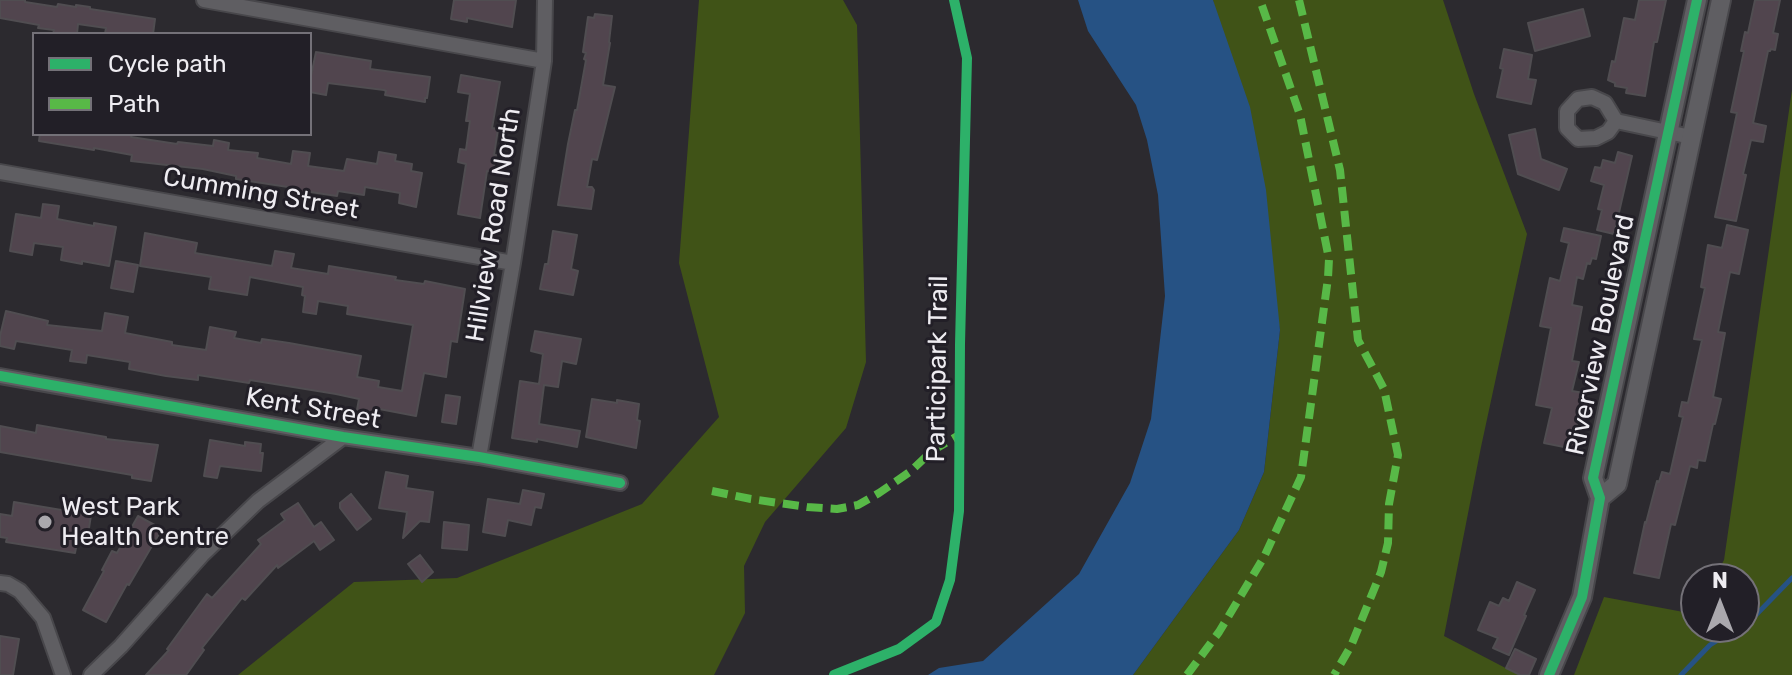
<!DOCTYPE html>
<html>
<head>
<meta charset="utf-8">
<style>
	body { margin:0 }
	#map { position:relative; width:1792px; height:675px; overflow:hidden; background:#2c2a2f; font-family:Rubik,sans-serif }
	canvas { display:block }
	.legend { position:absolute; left:32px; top:32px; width:280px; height:104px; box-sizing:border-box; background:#221f27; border:2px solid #747178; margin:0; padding:10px 14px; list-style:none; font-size:24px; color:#eeecf1 }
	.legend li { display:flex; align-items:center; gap:16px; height:40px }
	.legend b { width:40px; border:2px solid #747178 }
	.north { position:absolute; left:1680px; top:563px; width:80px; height:80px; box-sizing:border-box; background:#221f27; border:2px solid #747178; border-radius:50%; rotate:0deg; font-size:22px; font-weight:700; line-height:32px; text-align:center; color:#eeecf1 }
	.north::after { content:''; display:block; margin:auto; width:28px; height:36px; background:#aaa8ad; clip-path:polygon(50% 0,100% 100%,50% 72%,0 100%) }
</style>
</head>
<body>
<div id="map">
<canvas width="1792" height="675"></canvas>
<ul class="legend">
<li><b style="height:10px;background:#2db169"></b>Cycle path</li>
<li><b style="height:10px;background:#58b947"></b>Path</li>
</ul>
<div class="north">N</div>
</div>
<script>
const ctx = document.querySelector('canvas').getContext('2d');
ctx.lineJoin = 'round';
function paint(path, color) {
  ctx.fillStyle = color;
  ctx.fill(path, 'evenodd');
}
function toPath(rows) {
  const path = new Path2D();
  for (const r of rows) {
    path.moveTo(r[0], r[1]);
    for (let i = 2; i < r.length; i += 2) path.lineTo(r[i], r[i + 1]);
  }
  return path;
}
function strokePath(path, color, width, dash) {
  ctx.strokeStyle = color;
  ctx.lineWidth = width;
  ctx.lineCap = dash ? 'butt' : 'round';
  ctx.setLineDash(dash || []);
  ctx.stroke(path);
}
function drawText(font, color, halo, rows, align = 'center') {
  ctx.font = font + ' Rubik,sans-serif';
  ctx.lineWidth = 6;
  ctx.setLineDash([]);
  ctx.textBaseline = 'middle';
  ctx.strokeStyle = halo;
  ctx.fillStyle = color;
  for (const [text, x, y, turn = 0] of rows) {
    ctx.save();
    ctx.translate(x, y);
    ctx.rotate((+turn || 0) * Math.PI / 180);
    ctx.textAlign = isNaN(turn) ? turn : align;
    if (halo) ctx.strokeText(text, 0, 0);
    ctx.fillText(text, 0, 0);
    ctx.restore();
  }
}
paint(toPath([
	[699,0,843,0,857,25,866,362,846,428,765,522,744,566,745,613,714,675,238,675,354,582,457,578,642,504,719,417,679,263],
	[1213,0,1443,0,1474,94,1527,234,1481,447,1444,636,1519,675,1133,675,1239,530,1264,472,1280,330],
	[1792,90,1792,675,1574,675,1604,597,1694,614,1696,611,1696,627,1744,627,1744,579,1714,579,1724,560]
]), '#405317');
paint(toPath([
	[1078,0,1213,0,1250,107,1266,190,1280,330,1264,472,1239,530,1133,675,928,675,939,668,983,661,1079,574,1130,483,1151,419,1165,296,1158,195,1147,140,1136,105,1088,31]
]), '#265284');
strokePath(toPath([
	[1744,624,1751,620,1792,578],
	[1681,675,1710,645,1739,627]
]), '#265284', 5);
const building = toPath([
	[0,0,25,0,25,2,57,7,58,4,76,7,76,5,90,7,90,9,155,19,153,34,105,34,106,28,78,24,77,34,53,34,54,30,38,28,39,25,0,18,0,0],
	[454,0,516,0,512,27,467,18,467,22,451,19,454,0],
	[1639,0,1666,0,1657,42,1654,42,1645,96,1626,93,1627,88,1615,86,1615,83,1608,80,1612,61,1615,62,1624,18,1635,20,1639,0],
	[1755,0,1780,0,1773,33,1778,34,1775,50,1771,49,1770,51,1768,51,1753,123,1766,126,1763,142,1751,140,1743,174,1746,175,1736,221,1715,217,1737,113,1731,112,1744,51,1741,51,1745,32,1748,33,1755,0],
	[1583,9,1590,36,1535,51,1528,23,1583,9],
	[595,14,612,16,609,42,610,43,603,85,615,87,597,160,592,159,587,187,592,187,594,190,591,209,558,205,568,144,575,110,577,110,586,60,584,59,586,53,583,52,588,17,594,18,595,14],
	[1504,49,1532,55,1528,79,1536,80,1531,104,1497,97,1503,69,1500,68,1504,49],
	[316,52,371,61,370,69,430,77,427,98,425,98,425,102,385,95,386,91,384,90,328,83,326,95,310,92,310,81,316,52],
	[461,75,500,82,492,128,498,129,494,155,496,155,493,172,487,171,480,218,458,214,466,164,458,162,460,149,466,150,470,121,466,121,470,94,458,92,461,75],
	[1535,129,1541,159,1567,169,1559,190,1518,174,1509,135,1535,129],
	[40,134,132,134,131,137,177,144,178,142,213,146,214,140,229,143,228,150,258,153,257,158,291,164,293,151,310,153,308,166,344,171,347,159,377,164,379,152,396,155,395,161,412,164,411,171,422,173,416,207,399,203,400,193,365,187,364,195,338,191,337,196,304,191,303,196,287,194,288,187,236,179,236,176,203,169,131,161,132,155,94,148,94,150,39,141,40,134],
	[1618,152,1632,156,1614,234,1597,230,1602,210,1598,209,1604,185,1591,181,1595,167,1601,168,1603,160,1615,163,1618,152],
	[43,204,59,206,57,219,94,226,94,223,116,227,109,266,82,261,82,264,61,260,63,247,34,243,32,255,10,251,16,214,41,218,43,204],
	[1727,225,1748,230,1739,274,1730,272,1718,332,1725,333,1713,397,1721,399,1715,424,1713,424,1705,461,1698,460,1697,468,1690,466,1675,525,1671,524,1659,578,1634,573,1645,522,1646,523,1657,481,1659,482,1662,472,1670,474,1683,417,1679,416,1682,402,1688,403,1702,340,1694,339,1705,288,1701,287,1708,245,1722,248,1727,225],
	[1564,228,1601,236,1596,259,1592,258,1590,264,1587,263,1583,279,1577,277,1572,305,1582,307,1572,361,1579,362,1572,391,1584,393,1576,431,1582,432,1579,450,1544,443,1552,408,1536,405,1551,328,1540,326,1550,278,1560,281,1569,243,1561,241,1564,228],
	[553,231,577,235,571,269,578,271,573,295,540,289,545,264,548,264,553,231],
	[145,233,197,243,195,253,272,266,275,251,294,254,291,268,328,274,329,266,396,277,395,280,424,284,425,281,465,289,457,342,451,341,446,377,424,373,416,416,374,408,373,413,357,410,359,399,336,394,250,380,249,383,198,375,198,380,166,376,129,369,130,362,87,355,86,363,70,361,72,350,16,341,14,349,0,346,0,336,6,311,48,321,47,325,102,331,105,313,128,317,125,333,172,342,172,345,206,350,210,327,236,332,234,338,261,343,262,339,289,343,361,356,357,377,379,381,378,387,402,391,413,325,347,314,348,306,318,301,316,314,303,312,305,296,302,295,303,287,250,277,247,295,209,289,211,277,140,266,145,233],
	[116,261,138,265,133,292,111,288,116,261],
	[535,331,581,339,576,364,562,361,558,387,544,385,539,424,580,431,577,447,537,439,537,442,512,438,520,381,539,384,543,354,531,351,535,331],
	[446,395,460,397,456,424,442,422,446,395],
	[592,399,617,403,617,400,639,404,637,420,640,421,636,448,586,437,592,399],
	[37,425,106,437,106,439,158,445,151,481,132,478,132,475,0,452,0,426,36,433,37,425],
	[210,440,245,446,245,442,261,444,260,453,263,453,261,471,220,466,217,478,204,476,210,440],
	[386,472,408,476,406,488,433,492,429,522,420,521,403,538,407,512,379,508,386,472],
	[523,490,544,494,541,508,535,507,531,525,508,520,505,536,483,532,488,499,520,504,523,490],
	[351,494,371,519,357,530,340,508,340,503,351,494],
	[14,502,91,515,89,528,82,538,78,537,75,553,6,542,7,538,0,537,0,514,12,516,14,502],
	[298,503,314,527,321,522,334,540,320,550,314,541,278,568,277,565,245,600,242,598,202,648,204,650,186,675,146,675,169,650,167,649,207,594,212,598,261,544,258,540,285,520,281,514,298,503],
	[138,516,162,529,129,585,127,584,106,622,83,610,104,571,102,570,112,551,117,553,138,516],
	[444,522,469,525,467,550,442,548,444,522],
	[420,555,433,572,422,582,408,564,420,555],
	[1517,582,1535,590,1524,615,1526,616,1509,655,1493,648,1498,638,1478,630,1490,602,1499,606,1503,598,1509,601,1517,582],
	[0,636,19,639,13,675,0,675,0,636],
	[1515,649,1536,659,1529,675,1520,675,1506,668,1515,649]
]);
paint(building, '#51454e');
strokePath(building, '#504d51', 2);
const minor = toPath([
	[204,0,544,61],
	[1616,121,1608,132,1596,138,1578,139,1567,128,1567,111,1578,99,1592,97,1605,103,1616,121,1691,137],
	[0,172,513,263],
	[0,376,343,437,479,457,620,483],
	[479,457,513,263,544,61,545,0],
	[0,583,8,584,20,591,43,618,63,675],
	[91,675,121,646,202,555,258,501,343,437]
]);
const tertiary = toPath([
	[1600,498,1617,484,1721,0],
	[1549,675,1582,597,1600,498,1593,478,1697,0]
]);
strokePath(minor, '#48474b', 18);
strokePath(tertiary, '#48474b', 22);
strokePath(minor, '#5f5e62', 14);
strokePath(tertiary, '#5f5e62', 18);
strokePath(toPath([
	[1299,0,1340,170,1358,340,1384,389,1398,455,1389,504,1388,543,1381,572,1351,646,1334,675],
	[712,491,751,499,807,507,837,509,858,505,879,493,911,471,932,451,959,435],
	[1187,675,1219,632,1264,557,1301,477,1328,278,1329,259,1300,115,1260,0]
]), '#58b947', 8, [16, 8]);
strokePath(toPath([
	[0,376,343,437,479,457,620,483],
	[834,675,899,649,936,622,950,580,959,511,960,344,967,58,954,0],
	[1549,675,1582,597,1600,498,1593,478,1697,0]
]), '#2db169', 10);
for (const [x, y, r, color] of [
	[45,522,8,"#aaa8ad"]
]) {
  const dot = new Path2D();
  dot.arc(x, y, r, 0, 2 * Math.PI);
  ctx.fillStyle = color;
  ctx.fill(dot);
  strokePath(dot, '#221f27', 3);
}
drawText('26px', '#eeecf1', '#221f27', [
	["Cumming Street",261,194,10],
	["Hillview Road North",494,225,-81],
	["Riverview Boulevard",1601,335,-78],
	["Participark Trail",938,369,-89],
	["Kent Street",313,409,10]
]);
drawText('26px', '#eeecf1', '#221f27', [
	["West Park",61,507],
	["Health Centre",61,537]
], 'left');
</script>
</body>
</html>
